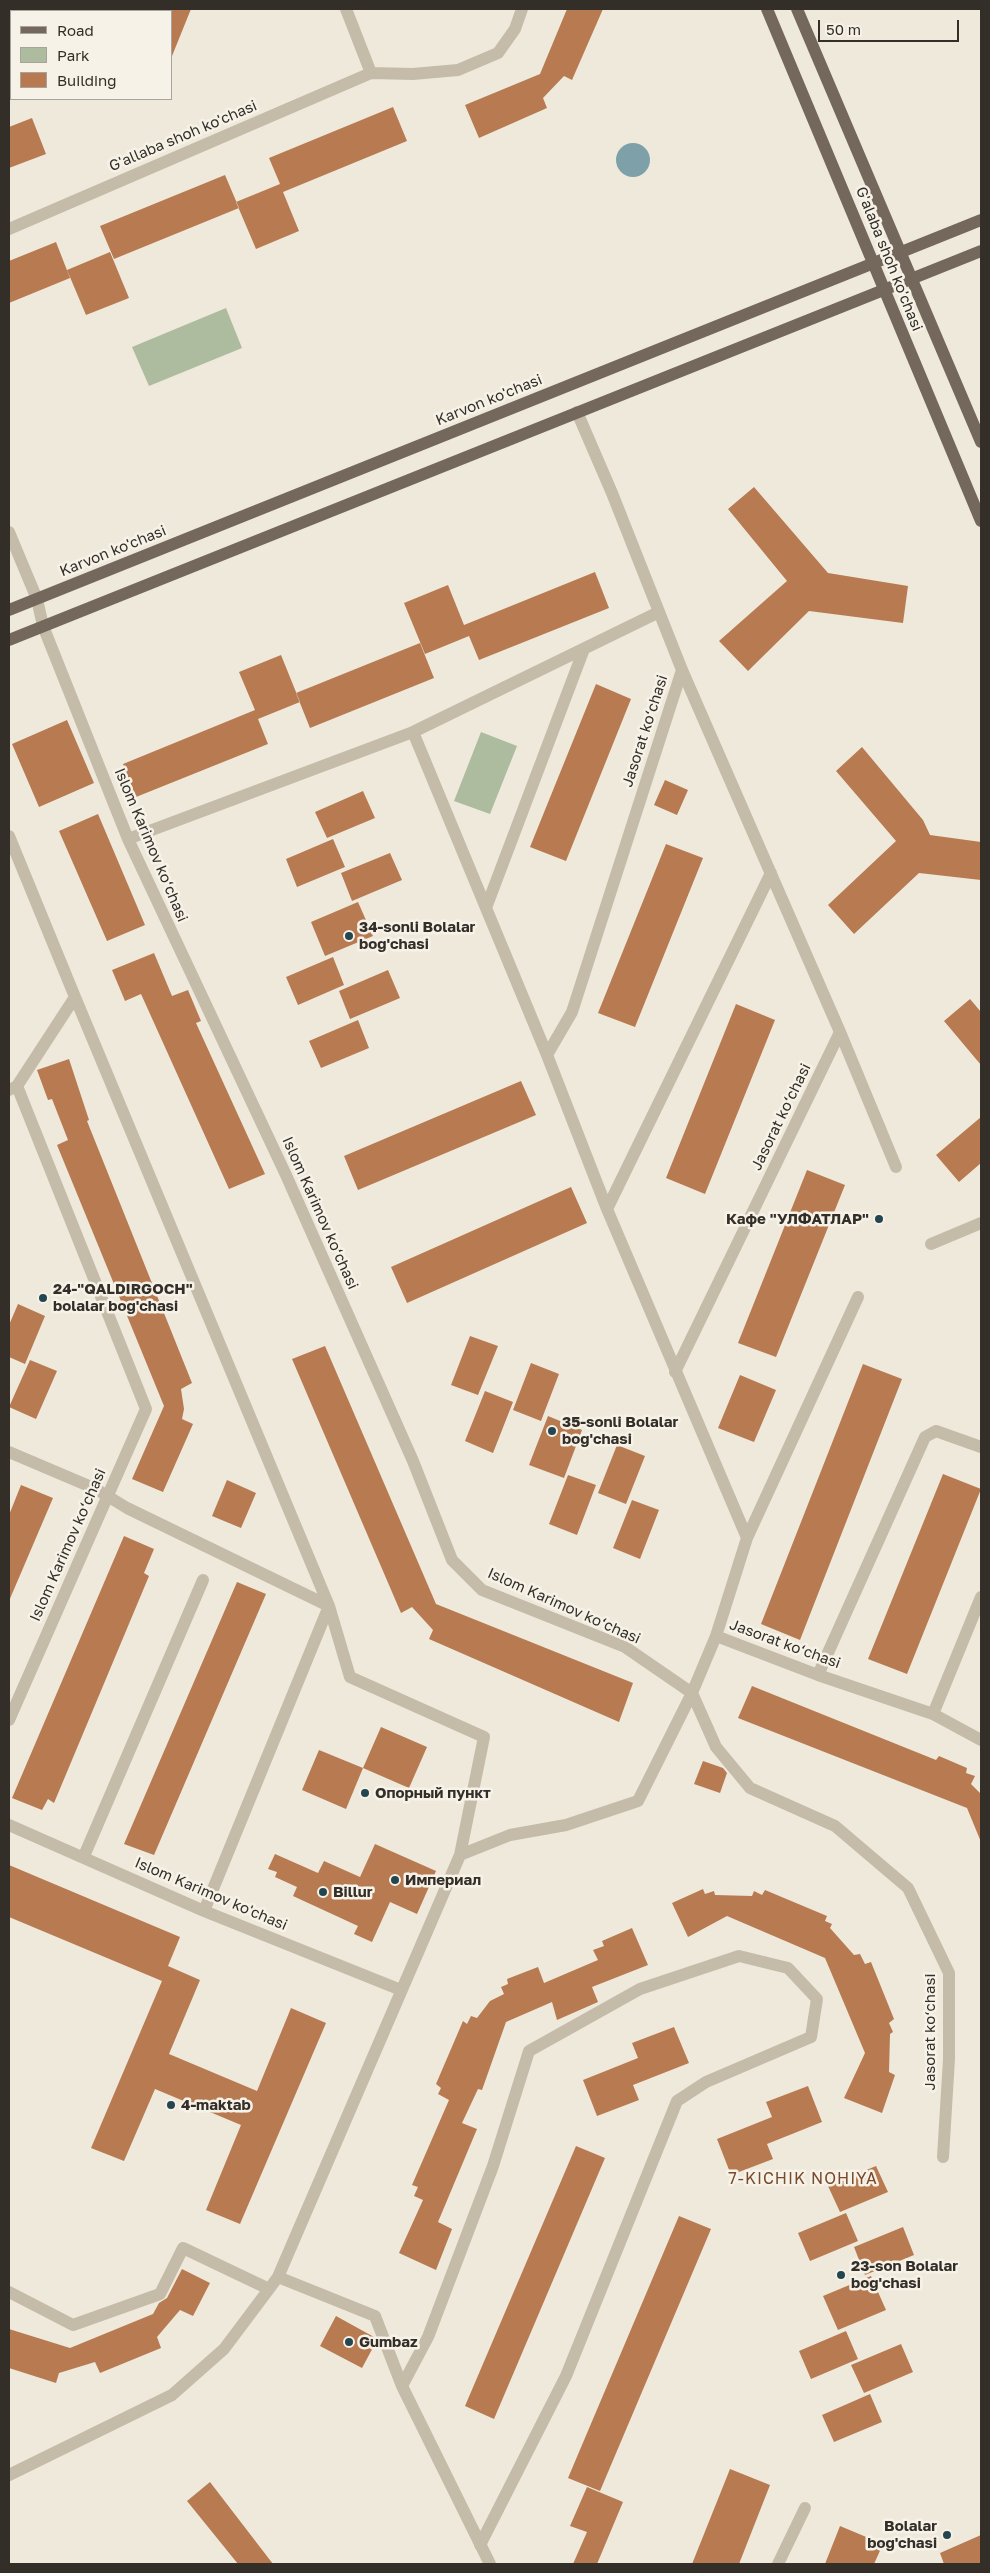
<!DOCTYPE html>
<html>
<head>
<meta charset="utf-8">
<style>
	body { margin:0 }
	#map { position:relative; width:990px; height:2573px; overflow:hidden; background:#efe9dc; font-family:"Golos Text",sans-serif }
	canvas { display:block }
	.frame { position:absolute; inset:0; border:10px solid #332e28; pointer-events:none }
	.legend { position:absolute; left:10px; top:10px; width:162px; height:90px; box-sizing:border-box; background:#f7f2e8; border:1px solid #a9a49b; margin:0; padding:6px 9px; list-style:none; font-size:15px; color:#332e28 }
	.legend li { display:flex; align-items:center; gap:10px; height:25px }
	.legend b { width:25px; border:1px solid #a9a49b }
	.scale { position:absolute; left:818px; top:20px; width:141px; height:22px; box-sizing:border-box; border:2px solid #332e28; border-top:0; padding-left:6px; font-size:15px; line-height:18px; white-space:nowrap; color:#332e28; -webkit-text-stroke:4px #f7f2e8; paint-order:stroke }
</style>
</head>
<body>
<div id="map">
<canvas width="990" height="2573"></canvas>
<div class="frame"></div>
<ul class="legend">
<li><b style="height:6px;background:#74675b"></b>Road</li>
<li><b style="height:14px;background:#adbc9e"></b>Park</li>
<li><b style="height:14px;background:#b77a51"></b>Building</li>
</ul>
<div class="scale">50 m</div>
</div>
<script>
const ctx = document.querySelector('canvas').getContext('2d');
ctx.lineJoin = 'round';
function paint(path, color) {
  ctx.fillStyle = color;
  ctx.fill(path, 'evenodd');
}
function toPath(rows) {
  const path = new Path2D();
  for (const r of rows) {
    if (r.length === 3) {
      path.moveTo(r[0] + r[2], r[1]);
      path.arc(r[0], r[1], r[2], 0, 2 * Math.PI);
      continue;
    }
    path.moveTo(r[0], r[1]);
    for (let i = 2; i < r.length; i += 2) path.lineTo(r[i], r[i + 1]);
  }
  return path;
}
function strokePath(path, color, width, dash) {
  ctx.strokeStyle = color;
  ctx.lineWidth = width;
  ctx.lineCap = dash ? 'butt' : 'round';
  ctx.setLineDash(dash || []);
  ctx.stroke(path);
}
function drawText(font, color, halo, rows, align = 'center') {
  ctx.font = font + ' "Golos Text",sans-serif';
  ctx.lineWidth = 5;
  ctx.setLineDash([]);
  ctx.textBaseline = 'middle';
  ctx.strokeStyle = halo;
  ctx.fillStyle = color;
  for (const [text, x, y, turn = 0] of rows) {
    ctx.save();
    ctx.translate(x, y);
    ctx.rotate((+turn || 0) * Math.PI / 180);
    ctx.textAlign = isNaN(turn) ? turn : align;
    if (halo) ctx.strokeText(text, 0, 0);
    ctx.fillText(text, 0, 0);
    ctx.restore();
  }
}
paint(toPath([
	[226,308,242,348,149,386,132,347],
	[481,732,517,746,490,814,454,801]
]), '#adbc9e');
paint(toPath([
	[633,160,17]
]), '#7ea0a8');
paint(toPath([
	[171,9,191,9,172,56,171,56],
	[567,9,603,9,572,80,564,76,543,98,547,108,479,138,465,105,540,74],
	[393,107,407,141,283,192,299,231,256,249,236,202,280,184,269,158],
	[32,118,46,154,9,168,9,127],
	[225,175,239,208,114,259,100,226],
	[56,242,70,278,9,303,9,261],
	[110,252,129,298,86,315,67,270],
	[754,487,828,573,908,586,903,623,809,611,748,671,719,641,787,581,728,509],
	[595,572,609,608,479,660,469,636,425,654,404,603,448,585,464,625],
	[420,643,434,678,310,728,296,693],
	[281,655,300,702,258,719,268,744,136,797,123,764,255,710,239,672],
	[596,684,631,699,566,861,530,847],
	[67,720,94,783,39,807,12,744],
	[862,747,923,820,930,835,981,842,981,880,919,873,854,934,828,905,896,841,836,771],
	[665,780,688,790,677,815,654,805],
	[363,791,375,818,327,838,315,812],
	[98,814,145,925,107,941,59,831],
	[333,839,345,867,297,887,286,859],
	[666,844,703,858,635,1027,598,1013],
	[390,853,402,880,352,901,341,873],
	[358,902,373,936,325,956,311,922],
	[154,953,172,996,188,990,201,1021,196,1023,265,1174,229,1189,141,994,125,1001,112,970],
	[333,957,344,985,298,1005,286,977],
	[388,970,400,998,350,1019,339,991],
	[970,999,981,1012,981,1065,944,1021],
	[736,1004,775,1020,705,1194,666,1178],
	[358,1020,369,1048,321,1068,309,1041],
	[69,1059,89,1120,87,1121,192,1383,181,1389,184,1409,182,1419,193,1424,163,1492,132,1479,164,1406,57,1145,68,1140,52,1099,48,1100,37,1070],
	[521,1081,536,1115,358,1190,344,1156],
	[981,1117,981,1163,959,1182,936,1155],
	[807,1170,845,1185,776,1357,738,1343],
	[571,1187,587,1223,407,1303,391,1267],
	[18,1304,45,1316,25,1364,9,1357,9,1325],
	[470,1336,498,1346,478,1395,451,1385],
	[325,1346,436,1604,633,1683,619,1722,429,1639,433,1630,412,1607,401,1613,292,1359],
	[30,1360,57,1371,36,1419,9,1407],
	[531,1363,559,1374,541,1421,513,1410],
	[863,1364,902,1379,800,1640,761,1624],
	[740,1375,776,1390,754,1442,718,1428],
	[485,1391,513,1402,493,1453,465,1441],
	[548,1416,582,1430,564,1478,529,1465],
	[617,1445,645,1456,626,1504,598,1493],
	[943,1474,981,1489,907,1674,868,1659],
	[568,1475,596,1485,577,1535,549,1524],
	[227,1480,256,1493,241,1528,212,1516],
	[21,1485,53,1498,9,1601,9,1515],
	[632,1500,659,1510,640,1559,613,1548],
	[124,1536,154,1549,144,1573,149,1576,54,1803,48,1799,42,1810,12,1798],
	[237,1582,266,1594,154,1855,124,1844],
	[752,1686,936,1760,939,1756,967,1768,966,1773,975,1776,971,1784,981,1794,981,1842,967,1808,738,1718],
	[381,1727,427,1747,409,1788,363,1768],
	[319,1750,363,1768,346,1809,302,1790],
	[703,1761,723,1768,727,1773,720,1793,694,1784],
	[375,1844,436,1871,417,1914,390,1902,372,1942,354,1934,358,1926,293,1896,297,1887,275,1877,277,1872,268,1869,275,1854,318,1873,324,1861,360,1877],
	[9,1865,180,1937,168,1966,200,1980,169,2054,257,2091,291,2008,326,2023,240,2224,206,2210,241,2125,155,2089,124,2161,91,2148,162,1981,9,1917],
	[703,1889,705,1894,714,1891,715,1895,752,1896,754,1891,762,1895,765,1890,827,1916,825,1921,832,1924,830,1928,854,1955,860,1954,865,1964,871,1962,894,2019,889,2023,893,2032,890,2034,889,2072,895,2075,882,2113,844,2098,865,2053,825,1958,727,1916,688,1937,672,1903],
	[632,1928,648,1965,592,1987,598,2002,557,2020,552,2002,506,2022,482,2090,478,2089,462,2123,477,2129,438,2222,452,2229,436,2270,399,2253,423,2200,414,2196,418,2187,412,2185,449,2100,438,2094,441,2088,436,2084,463,2021,467,2024,471,2016,477,2018,490,2001,504,1994,501,1987,508,1984,507,1979,538,1967,544,1983,598,1960,593,1950,604,1946,602,1941],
	[674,2027,689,2063,633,2085,639,2100,597,2116,583,2080,638,2058,632,2043],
	[808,2086,822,2122,767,2144,773,2159,731,2175,717,2139,772,2117,766,2102],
	[576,2146,605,2158,494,2419,465,2406],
	[876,2166,888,2192,840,2212,828,2186],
	[846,2213,858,2241,810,2261,798,2233],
	[679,2216,711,2229,600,2491,568,2478],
	[903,2227,914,2255,865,2275,854,2247],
	[182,2269,210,2283,193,2316,180,2310,157,2337,161,2348,100,2373,95,2362,59,2373,56,2383,9,2368,9,2329,70,2348,153,2314,159,2303,167,2298],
	[871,2276,886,2310,838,2330,823,2296],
	[336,2316,374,2337,376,2342,362,2368,320,2346],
	[846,2331,858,2359,811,2379,799,2351],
	[901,2344,913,2372,864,2393,851,2365],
	[870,2394,882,2422,834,2442,822,2415],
	[730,2469,770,2485,739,2564,692,2564],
	[210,2482,273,2564,238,2564,187,2501],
	[587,2487,623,2502,597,2564,573,2564,587,2532,570,2526],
	[840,2526,883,2544,874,2564,825,2564],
	[981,2535,981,2564,944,2564,940,2553]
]), '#b77a51');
strokePath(toPath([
	[346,9,371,73],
	[9,229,371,73,413,74,458,70,498,53,515,29,522,9],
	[577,412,612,493,682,670,840,1032,896,1167],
	[9,532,37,599,43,626,128,839,286,1175,413,1461,452,1560,482,1590,625,1647,692,1693,716,1747,750,1788,835,1826,908,1888,949,1973,949,2059,943,2157],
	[9,836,75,997,17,1086],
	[128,839,413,732,659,612],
	[486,908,584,649],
	[75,997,329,1606,350,1677,484,1737,460,1855],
	[547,1055,572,1012,682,670],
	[9,1090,17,1086,146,1409,9,1720],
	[607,1209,771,873],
	[931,1244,981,1223],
	[675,1372,840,1032],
	[9,1452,96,1489,127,1508,329,1606],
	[747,1538,858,1297],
	[716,1636,818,1675,933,1714,981,1740],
	[818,1675,925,1437,936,1431,981,1447],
	[933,1714,981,1597],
	[9,1825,204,1911,401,1990],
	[84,1856,203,1580],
	[204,1911,329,1606],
	[278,2277,460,1855,510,1835,566,1825,638,1801,692,1693,716,1636,747,1538,607,1209,547,1055,413,732],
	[9,2292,73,2325,160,2294,183,2248,269,2289],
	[402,2386,428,2337,493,2166,529,2051,640,1989,739,1956,788,1968,817,1999,811,2037,706,2082,677,2101,566,2376,480,2545],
	[9,2475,172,2395,224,2349,278,2277,375,2316,402,2386,490,2564],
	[778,2564,805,2508]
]), '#c5bba9', 12);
strokePath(toPath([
	[767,9,981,521],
	[797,9,981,442],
	[9,610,981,220],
	[9,640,981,251]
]), '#74675b', 12);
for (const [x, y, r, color] of [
	[349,936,5,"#234650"],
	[879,1219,5,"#234650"],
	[43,1298,5,"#234650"],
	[552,1431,5,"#234650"],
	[365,1793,5,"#234650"],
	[395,1880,5,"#234650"],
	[323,1892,5,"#234650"],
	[171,2105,5,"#234650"],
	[841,2275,5,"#234650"],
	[349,2342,5,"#234650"],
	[947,2535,5,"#234650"]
]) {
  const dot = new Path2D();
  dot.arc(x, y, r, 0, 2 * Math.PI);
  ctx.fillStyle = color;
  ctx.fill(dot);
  strokePath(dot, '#f7f2e8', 2);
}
drawText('15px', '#332e28', '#f7f2e8', [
	["G'allaba shoh ko'chasi",183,136,-23],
	["G'alaba shoh ko'chasi",889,259,68],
	["Karvon ko'chasi",489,400,-22],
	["Karvon ko'chasi",113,551,-22],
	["Jasorat ko‘chasi",645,731,-72],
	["Islom Karimov ko‘chasi",151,845,67],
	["Jasorat ko‘chasi",781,1117,-64],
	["Islom Karimov ko‘chasi",320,1213,66],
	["Islom Karimov ko‘chasi",68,1545,-66],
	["Islom Karimov ko‘chasi",564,1606,24],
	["Jasorat ko‘chasi",785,1644,20],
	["Islom Karimov ko'chasi",211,1894,23],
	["Jasorat ko‘chasi",930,2032,-90]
]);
drawText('bold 15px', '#332e28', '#f7f2e8', [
	["34-sonli Bolalar",359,927],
	["bog'chasi",359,944],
	["Кафе \"УЛФАТЛАР\"",869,1219,"right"],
	["24-\"QALDIRGOCH\"",53,1289],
	["bolalar bog'chasi",53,1306],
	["35-sonli Bolalar",562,1422],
	["bog'chasi",562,1439],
	["Опорный пункт",375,1793],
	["Империал",405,1880],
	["Billur",333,1892],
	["4-maktab",181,2105],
	["23-son Bolalar",851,2266],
	["bog'chasi",851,2283],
	["Gumbaz",359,2342],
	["Bolalar",937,2526,"right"],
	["bog'chasi",937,2543,"right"]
], 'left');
ctx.letterSpacing = '1px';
drawText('16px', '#794a2b', '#f7f2e8', [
	["7-KICHIK NOHIYA",803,2179]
]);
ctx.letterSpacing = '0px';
</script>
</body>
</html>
